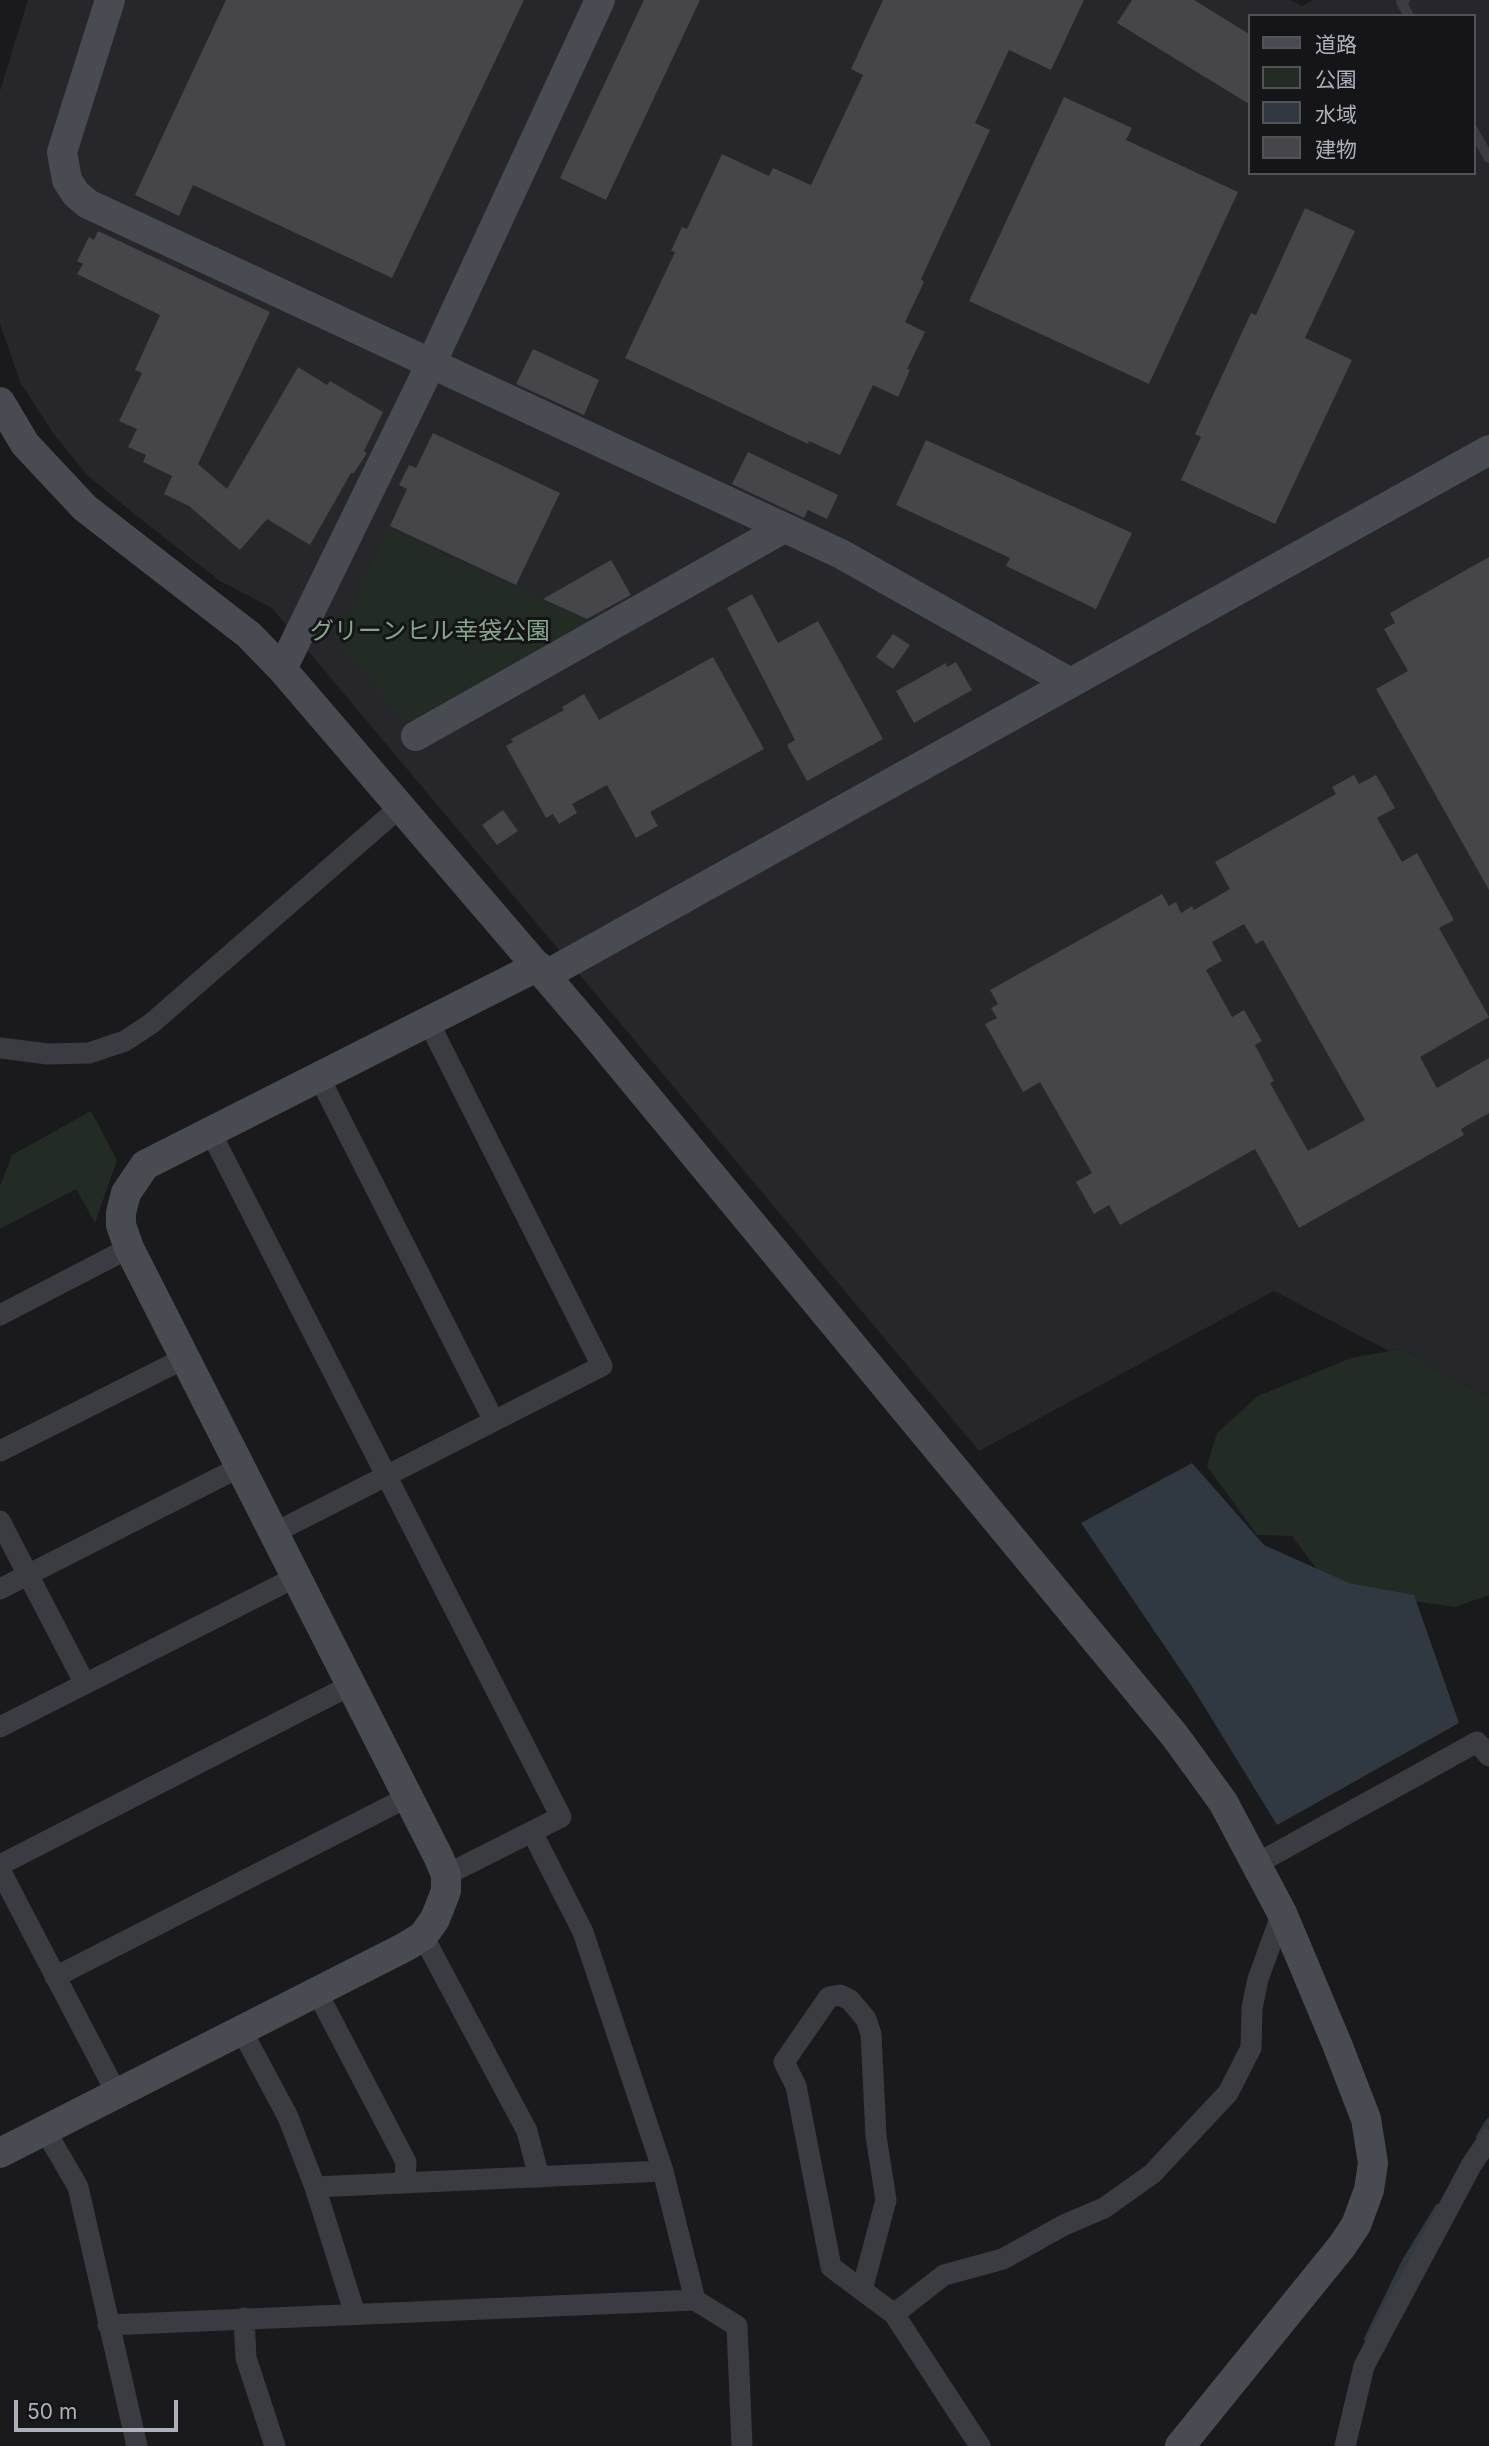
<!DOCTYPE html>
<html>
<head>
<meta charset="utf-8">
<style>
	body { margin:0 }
	#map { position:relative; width:1489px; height:2446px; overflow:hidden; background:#1a1a1d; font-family:Inter,"Noto Sans JP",sans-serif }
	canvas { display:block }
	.legend { position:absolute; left:1248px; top:14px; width:228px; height:161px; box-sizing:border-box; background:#151518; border:2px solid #52535a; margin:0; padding:9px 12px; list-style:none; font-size:21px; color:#adb1bc }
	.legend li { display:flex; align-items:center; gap:14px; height:35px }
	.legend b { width:35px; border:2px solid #52535a }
	.scale { position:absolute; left:14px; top:2400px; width:164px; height:32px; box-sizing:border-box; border:4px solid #adb1bc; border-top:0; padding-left:9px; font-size:21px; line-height:24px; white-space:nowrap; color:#adb1bc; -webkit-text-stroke:5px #151518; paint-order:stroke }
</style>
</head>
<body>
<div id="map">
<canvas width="1489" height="2446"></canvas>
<ul class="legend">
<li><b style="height:9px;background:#494b52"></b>道路</li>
<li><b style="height:19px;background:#222b24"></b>公園</li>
<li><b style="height:19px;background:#303841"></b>水域</li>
<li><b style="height:19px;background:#45454a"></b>建物</li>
</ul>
<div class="scale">50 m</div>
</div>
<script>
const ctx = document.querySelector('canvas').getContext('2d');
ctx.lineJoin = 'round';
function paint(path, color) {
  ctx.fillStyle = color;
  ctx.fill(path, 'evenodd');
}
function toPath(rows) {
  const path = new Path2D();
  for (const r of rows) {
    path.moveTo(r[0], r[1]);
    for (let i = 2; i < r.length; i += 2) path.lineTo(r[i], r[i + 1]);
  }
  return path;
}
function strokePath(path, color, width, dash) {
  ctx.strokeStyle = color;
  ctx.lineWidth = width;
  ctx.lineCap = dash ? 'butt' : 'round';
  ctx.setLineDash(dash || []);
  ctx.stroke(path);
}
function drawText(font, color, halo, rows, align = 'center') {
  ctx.font = font + ' Inter,"Noto Sans JP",sans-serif';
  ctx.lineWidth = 6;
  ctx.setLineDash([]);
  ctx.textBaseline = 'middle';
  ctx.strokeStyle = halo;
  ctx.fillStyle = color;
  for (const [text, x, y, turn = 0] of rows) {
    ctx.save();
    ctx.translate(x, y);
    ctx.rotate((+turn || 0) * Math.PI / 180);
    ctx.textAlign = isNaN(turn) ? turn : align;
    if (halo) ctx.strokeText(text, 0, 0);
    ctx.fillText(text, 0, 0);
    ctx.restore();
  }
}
paint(toPath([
	[28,0,1291,0,1302,6,1313,0,1489,0,1489,1398,1401,1349,1389,1351,1274,1291,979,1451,272,608,220,581,138,517,87,475,53,433,20,382,0,323,0,91],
	[1249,16,1473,16,1473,173,1249,173]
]), '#27262a');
paint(toPath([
	[388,528,598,625,411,731,337,639],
	[91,1111,117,1160,95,1223,76,1189,0,1229,0,1186,12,1155],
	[1401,1349,1489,1398,1489,1595,1455,1607,1378,1596,1322,1576,1292,1536,1257,1535,1207,1466,1217,1433,1258,1396,1351,1358]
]), '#222b24');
paint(toPath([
	[1192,1463,1264,1545,1349,1583,1414,1595,1459,1723,1277,1825,1191,1685,1081,1523]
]), '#303841');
strokePath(toPath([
	[1479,2137,1489,2121],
	[1367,2339,1405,2261,1438,2207]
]), '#303841', 6);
paint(toPath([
	[226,0,524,0,392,278,193,185,179,216,135,195],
	[644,0,700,0,606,200,560,178],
	[883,0,1084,0,1051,70,1009,50,975,123,990,130,921,279,924,282,905,322,925,332,907,369,910,370,898,397,873,385,840,455,809,441,808,444,625,358,675,252,671,251,682,227,687,229,722,154,769,176,773,168,811,185,863,75,851,69],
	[1132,0,1194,0,1249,34,1249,104,1117,23],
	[1064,97,1132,128,1126,140,1238,192,1149,384,969,301],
	[1305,208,1355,231,1305,338,1352,360,1275,524,1181,480,1201,437,1195,434,1251,313,1256,315],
	[98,231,270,312,198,464,227,489,298,367,327,385,330,381,383,412,364,451,367,453,354,473,351,473,310,545,267,519,240,550,189,506,164,494,172,476,143,462,146,455,128,447,137,429,119,421,142,373,135,370,160,315,77,274,83,264,77,261,89,237,94,240],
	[533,349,599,380,584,415,516,384],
	[433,433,560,493,516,585,390,526,407,489,399,485,409,465,416,468],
	[926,440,1132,533,1096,609,1006,566,1010,558,896,505],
	[748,452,838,495,827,519,808,510,804,518,732,484],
	[1489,557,1489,890,1376,689,1408,671,1384,629,1395,623,1390,613],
	[611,560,631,595,587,619,543,599],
	[752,594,778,643,818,621,883,739,807,781,787,745,795,740,727,608],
	[893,634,910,645,893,669,876,657],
	[713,657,764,749,650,812,658,826,636,838,607,785,572,804,577,813,559,824,553,814,546,818,506,746,513,742,511,739,564,710,562,707,584,694,599,720],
	[956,662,972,690,914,723,896,691,946,663,947,667],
	[1354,775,1359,784,1376,775,1395,808,1377,818,1402,862,1417,853,1454,920,1439,928,1489,1017,1420,1057,1437,1088,1489,1058,1489,1113,1461,1129,1464,1135,1299,1228,1255,1149,1120,1225,1109,1205,1094,1214,1076,1182,1092,1173,1040,1082,1023,1092,985,1024,997,1018,991,1008,998,1004,990,990,1162,894,1169,906,1176,902,1181,913,1192,906,1194,910,1230,889,1215,862,1336,794,1332,787],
	[1244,924,1256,944,1263,940,1365,1120,1308,1151,1270,1083,1274,1081,1255,1045,1262,1041,1244,1010,1232,1017,1206,970,1222,961,1212,942],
	[503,810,518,831,497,845,482,825]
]), '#45454a');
strokePath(toPath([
	[1405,0,1401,2,1409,16],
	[1473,130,1489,158]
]), '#3b3c42', 10);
strokePath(toPath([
	[0,1048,48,1054,89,1053,125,1041,152,1023,399,808],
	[319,1077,494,1421],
	[210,1131,561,1817,446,1875],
	[0,1315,129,1248],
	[0,1451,185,1358],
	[0,1521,85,1684],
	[274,1533,602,1366,428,1021],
	[0,1589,240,1467],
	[0,1727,296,1577],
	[532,1832,583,1932,663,2171,695,2300],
	[1258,1863,1477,1742,1489,1756],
	[0,1865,351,1685],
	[0,1870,117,2094],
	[423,1936,527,2131,539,2177],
	[55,1977,408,1797],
	[317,1992,406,2162,405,2183],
	[242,2031,288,2117,315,2187,355,2314],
	[45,2130,78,2187,137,2446],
	[315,2187,663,2171],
	[862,2290,886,2200,876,2136,871,2034,866,2019,850,2000,840,1995,829,1997,784,2062,796,2086,831,2267,894,2314],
	[244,2318,246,2358,275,2446],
	[108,2325,695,2300,737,2326,742,2446],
	[980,2446,894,2314,944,2275,1003,2259,1064,2225,1104,2208,1152,2174,1228,2093,1251,2048,1252,2008,1258,1979,1282,1913],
	[1345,2446,1364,2366,1472,2164,1489,2139]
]), '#3b3c42', 21);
strokePath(toPath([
	[110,0,62,152,67,180,76,194,88,204,841,554,1069,682],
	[0,402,25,444,85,508,249,635,282,669,589,1027,1175,1736,1223,1802,1282,1913,1337,2044,1366,2119,1373,2163,1369,2190,1356,2225,1342,2246,1180,2446],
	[282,669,430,366,600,0],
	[416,736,784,528],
	[546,975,1489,450],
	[0,2153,405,1947,423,1936,435,1919,446,1891,446,1875,439,1858,129,1248,121,1225,121,1213,126,1193,145,1165,538,966]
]), '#494b52', 30);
drawText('24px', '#85a689', '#151518', [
	["グリーンヒル幸袋公園",430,632]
]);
</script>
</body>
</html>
